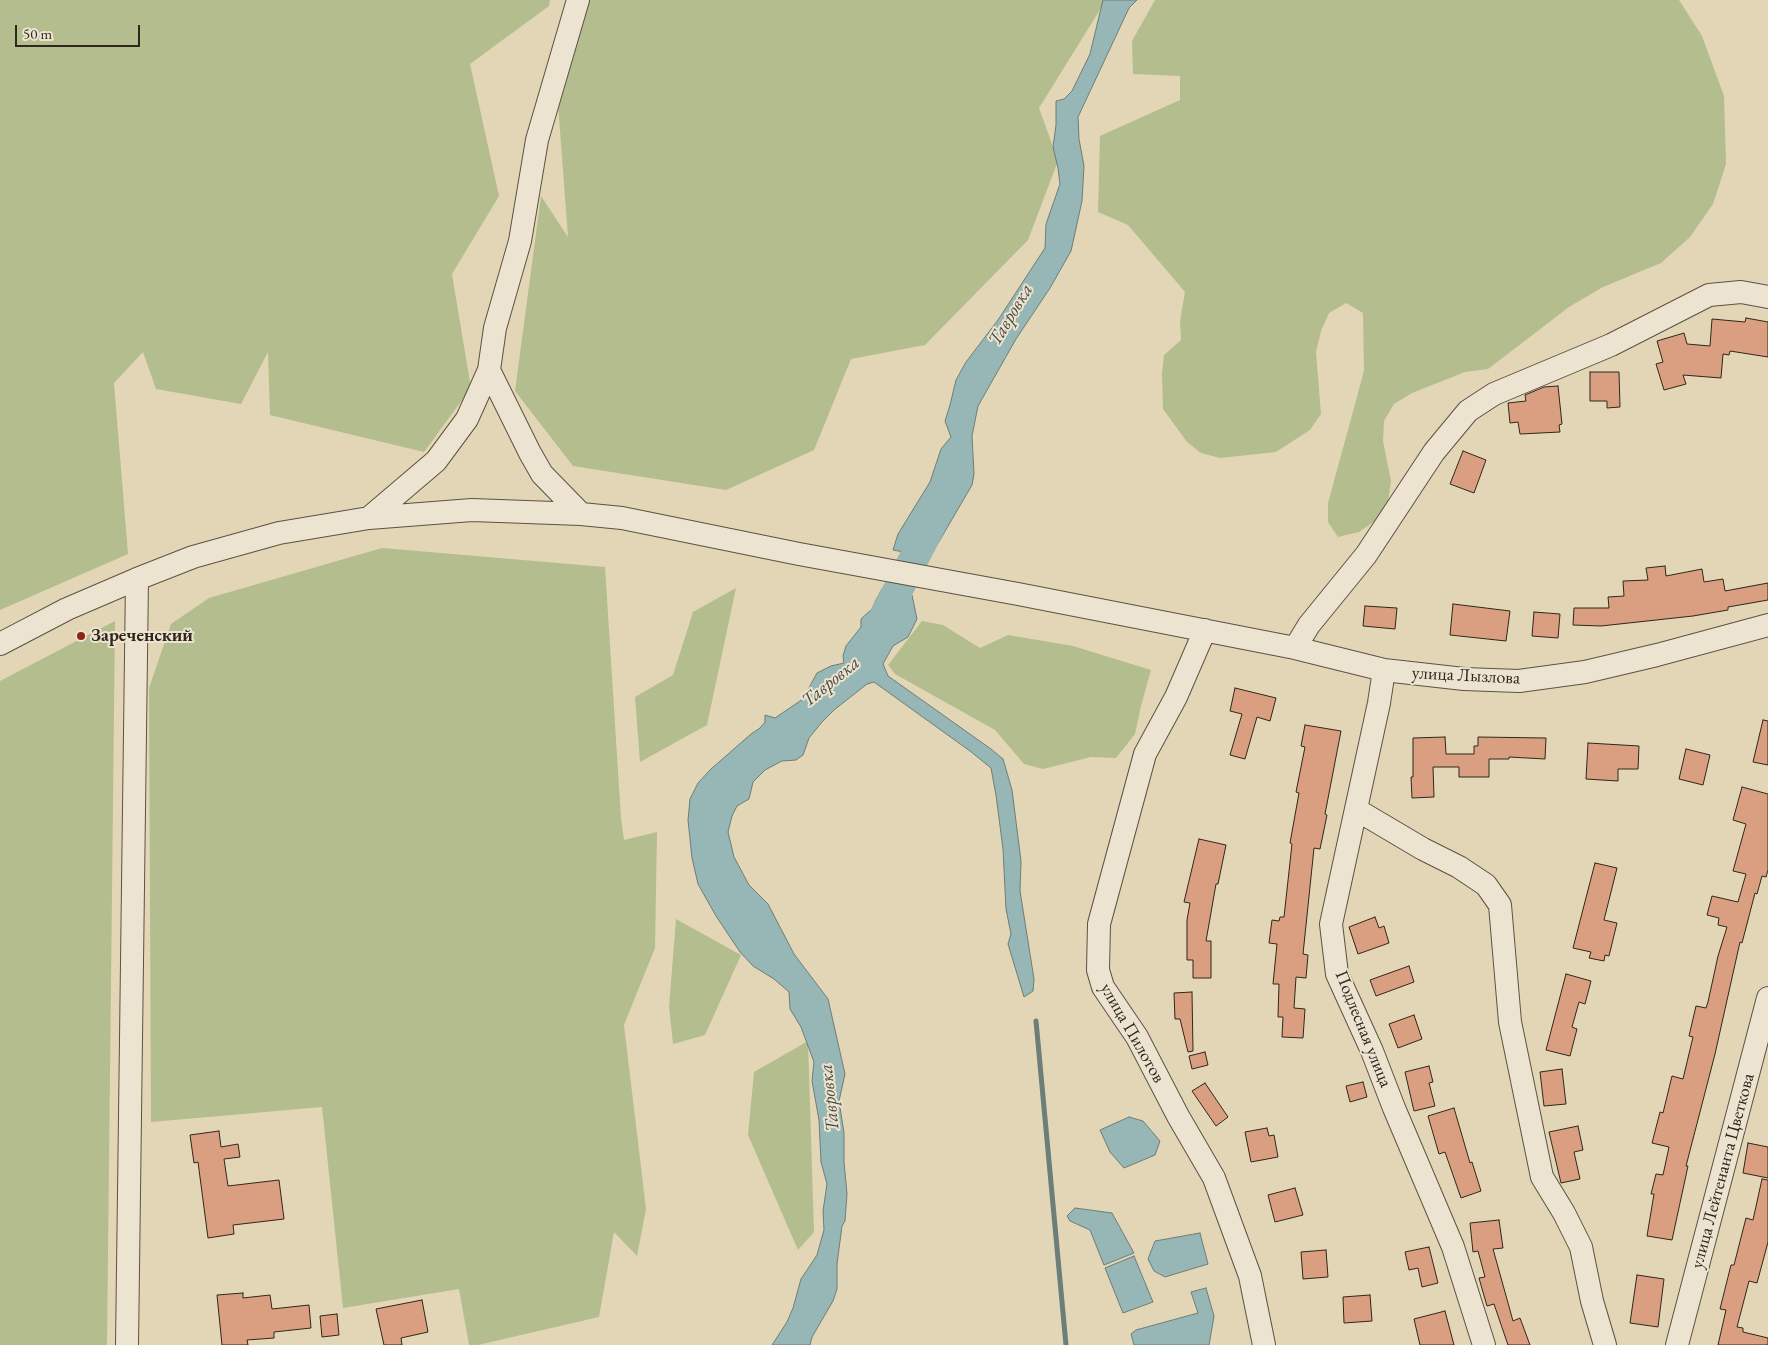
<!DOCTYPE html>
<html>
<head>
<meta charset="utf-8">
<style>
	body { margin:0 }
	#map { position:relative; width:1768px; height:1345px; overflow:hidden; background:#e2d6b6; font-family:"EB Garamond",serif }
	canvas { display:block }
	.scale { position:absolute; left:15px; top:25px; width:125px; height:22px; box-sizing:border-box; border:2px solid #30261b; border-top:0; padding-left:6px; font-size:15px; line-height:18px; white-space:nowrap; color:#30261b; -webkit-text-stroke:4px #ece4d0; paint-order:stroke }
</style>
</head>
<body>
<div id="map">
<canvas width="1768" height="1345"></canvas>
<div class="scale">50 m</div>
</div>
<script>
const ctx = document.querySelector('canvas').getContext('2d');
ctx.lineJoin = 'round';
function paint(path, color) {
  ctx.fillStyle = color;
  ctx.fill(path, 'evenodd');
}
function toPath(rows) {
  const path = new Path2D();
  for (const r of rows) {
    path.moveTo(r[0], r[1]);
    for (let i = 2; i < r.length; i += 2) path.lineTo(r[i], r[i + 1]);
  }
  return path;
}
function strokePath(path, color, width, dash) {
  ctx.strokeStyle = color;
  ctx.lineWidth = width;
  ctx.lineCap = dash ? 'butt' : 'round';
  ctx.setLineDash(dash || []);
  ctx.stroke(path);
}
function drawText(font, color, halo, rows, align = 'center') {
  ctx.font = font + ' "EB Garamond",serif';
  ctx.lineWidth = 4;
  ctx.setLineDash([]);
  ctx.textBaseline = 'middle';
  ctx.strokeStyle = halo;
  ctx.fillStyle = color;
  for (const [text, x, y, turn = 0] of rows) {
    ctx.save();
    ctx.translate(x, y);
    ctx.rotate((+turn || 0) * Math.PI / 180);
    ctx.textAlign = isNaN(turn) ? turn : align;
    if (halo) ctx.strokeText(text, 0, 0);
    ctx.fillText(text, 0, 0);
    ctx.restore();
  }
}
paint(toPath([
	[0,0,550,0,549,6,470,64,499,196,452,274,471,388,424,452,270,415,268,352,241,404,156,389,143,352,114,383,128,554,0,610],
	[586,0,1106,0,1039,108,1058,161,1028,240,925,345,851,359,814,450,726,490,573,466,515,391,541,196,568,237,558,104],
	[1155,0,1679,0,1702,36,1724,96,1726,164,1713,204,1690,237,1661,263,1603,287,1569,307,1488,369,1465,372,1412,393,1394,404,1384,421,1383,441,1391,481,1388,502,1378,519,1359,532,1338,537,1328,522,1328,503,1364,371,1363,313,1346,303,1329,313,1321,331,1316,352,1321,414,1310,430,1276,452,1220,458,1201,453,1187,442,1163,409,1162,374,1164,355,1181,340,1180,321,1185,292,1128,225,1098,212,1100,136,1180,100,1180,76,1133,74,1132,41],
	[382,548,605,567,621,818,624,840,657,832,655,948,624,1025,646,1209,637,1256,614,1232,599,1317,478,1345,469,1345,459,1289,343,1308,322,1107,151,1122,149,688,171,624,209,598],
	[736,588,707,725,640,762,635,697,673,675,693,612],
	[115,621,107,1345,0,1345,0,681],
	[922,621,943,625,980,648,1008,635,1073,646,1151,670,1141,706,1135,734,1116,758,1091,757,1043,769,1024,764,995,730,895,674,888,665],
	[676,919,741,955,705,1035,673,1044,669,1007],
	[808,1041,814,1232,798,1250,748,1135,754,1072]
]), '#b4bd8d');
const water = toPath([
	[1103,0,1137,0,1129,8,1078,117,1079,139,1084,166,1082,201,1071,251,1050,288,1016,339,978,406,972,436,974,474,972,485,930,557,893,550,898,534,930,482,941,449,951,437,945,421,950,405,956,380,966,362,998,320,1045,248,1046,224,1060,184,1058,168,1053,147,1056,125,1056,101,1064,99,1072,91,1090,54,1103,0],
	[882,589,912,595,917,619,908,637,893,646,883,664,888,676,991,749,1003,759,1012,790,1021,861,1020,891,1034,979,1033,991,1024,997,1008,944,1011,934,1006,909,1003,849,996,795,991,768,970,751,874,682,867,684,834,710,822,722,809,738,803,755,796,760,782,761,765,770,753,782,749,799,737,806,732,816,728,832,734,857,749,885,768,904,794,954,828,999,845,1074,839,1101,844,1133,844,1162,847,1194,845,1221,842,1226,837,1264,837,1289,833,1301,812,1337,810,1345,772,1345,787,1322,793,1308,801,1279,817,1255,824,1230,823,1211,827,1184,821,1162,819,1120,812,1081,814,1062,801,1027,790,1009,789,992,774,979,753,966,740,952,716,916,698,884,692,858,688,820,690,799,698,783,711,769,751,734,760,728,765,722,765,715,775,718,803,699,817,673,831,666,844,663,843,656,846,646,861,627,861,619,872,609,876,600,882,589],
	[1129,1117,1143,1121,1160,1141,1155,1155,1124,1168,1110,1152,1100,1130,1129,1117],
	[1075,1208,1112,1213,1134,1253,1104,1265,1090,1230,1070,1221,1067,1216,1075,1208],
	[1200,1233,1208,1264,1165,1277,1154,1271,1148,1259,1155,1241,1200,1233],
	[1134,1256,1153,1302,1123,1313,1105,1268,1134,1256],
	[1206,1288,1214,1316,1209,1345,1134,1345,1131,1334,1136,1330,1198,1313,1191,1292,1206,1288]
]);
paint(water, '#96b7b5');
strokePath(water, '#6d7d77', 1);
strokePath(toPath([
	[1036,1021,1066,1345]
]), '#6d7d77', 5);
strokePath(toPath([
	[879,627,934,519]
]), '#96b7b5', 30);
const building = toPath([
	[1746,318,1768,322,1768,357,1730,351,1729,355,1723,354,1721,378,1683,375,1686,384,1664,390,1656,364,1663,362,1657,341,1684,333,1687,344,1710,346,1712,319,1745,322,1746,318],
	[1590,372,1619,372,1620,407,1607,408,1607,401,1590,401,1590,372],
	[1558,386,1562,424,1559,425,1560,432,1520,434,1518,422,1510,423,1508,403,1526,401,1525,395,1544,387,1558,386],
	[1463,451,1486,460,1474,493,1450,484,1463,451],
	[1665,566,1666,576,1702,569,1704,582,1723,579,1725,591,1768,583,1768,600,1728,607,1728,610,1693,616,1601,626,1573,625,1574,608,1609,608,1608,597,1624,596,1623,581,1648,580,1646,568,1665,566],
	[1453,604,1510,611,1506,641,1450,635,1453,604],
	[1365,606,1397,608,1395,629,1363,626,1365,606],
	[1534,612,1560,614,1558,638,1532,636,1534,612],
	[1235,688,1276,698,1270,721,1257,717,1245,759,1230,755,1242,714,1230,711,1235,688],
	[1763,720,1768,721,1768,765,1753,762,1763,720],
	[1305,725,1341,731,1325,814,1327,815,1320,849,1314,848,1303,954,1308,955,1306,978,1296,977,1294,1008,1305,1009,1303,1038,1282,1037,1283,1017,1278,1017,1279,984,1273,984,1277,944,1269,943,1272,920,1279,921,1280,917,1284,917,1292,844,1290,843,1299,793,1296,792,1305,747,1301,746,1305,725],
	[1445,737,1446,754,1474,754,1474,746,1478,746,1478,737,1546,738,1545,759,1509,757,1509,759,1489,759,1489,777,1459,777,1459,767,1433,767,1434,797,1412,798,1411,777,1413,777,1413,738,1445,737],
	[1588,743,1639,746,1638,769,1618,769,1618,781,1586,779,1588,743],
	[1686,749,1710,755,1703,785,1679,779,1686,749],
	[1742,787,1768,794,1768,870,1766,877,1762,876,1757,894,1755,893,1742,943,1740,942,1715,1054,1686,1166,1688,1166,1672,1240,1647,1236,1654,1194,1651,1194,1656,1174,1663,1175,1669,1147,1652,1143,1660,1112,1663,1113,1672,1076,1683,1079,1693,1037,1689,1036,1696,1006,1706,1008,1708,1002,1718,956,1727,927,1718,925,1719,918,1707,915,1712,896,1738,902,1746,874,1733,871,1746,824,1733,820,1742,787],
	[1199,839,1226,845,1218,884,1216,884,1206,941,1211,941,1211,978,1193,978,1193,960,1187,960,1187,920,1190,903,1184,902,1199,839],
	[1595,863,1617,868,1604,920,1617,923,1609,956,1605,955,1604,961,1589,958,1591,952,1573,948,1595,863],
	[1375,917,1379,928,1384,926,1389,943,1358,954,1349,927,1375,917],
	[1409,966,1414,982,1376,996,1370,980,1409,966],
	[1566,974,1591,981,1585,1004,1579,1002,1572,1027,1577,1029,1570,1056,1546,1050,1566,974],
	[1192,992,1193,1051,1188,1052,1180,1019,1175,1019,1174,993,1192,992],
	[1414,1015,1422,1039,1398,1048,1389,1024,1414,1015],
	[1205,1052,1208,1065,1192,1069,1189,1056,1205,1052],
	[1429,1066,1433,1082,1429,1083,1435,1106,1414,1111,1405,1072,1429,1066],
	[1562,1069,1566,1104,1544,1106,1540,1072,1562,1069],
	[1363,1082,1367,1097,1350,1102,1346,1086,1363,1082],
	[1205,1083,1228,1117,1216,1126,1192,1091,1205,1083],
	[1454,1108,1470,1163,1472,1162,1481,1191,1461,1198,1445,1152,1439,1154,1428,1116,1454,1108],
	[1578,1126,1583,1150,1574,1152,1580,1179,1561,1183,1549,1132,1578,1126],
	[1267,1128,1269,1136,1274,1135,1278,1157,1251,1162,1245,1132,1267,1128],
	[219,1131,221,1147,238,1144,240,1157,224,1159,228,1186,279,1180,284,1219,233,1225,234,1234,208,1238,198,1162,194,1163,190,1135,219,1131],
	[1748,1143,1768,1147,1768,1178,1743,1173,1748,1143],
	[1762,1179,1768,1180,1768,1242,1757,1283,1749,1281,1737,1327,1743,1328,1743,1332,1768,1338,1768,1345,1718,1345,1726,1310,1720,1309,1731,1265,1734,1265,1746,1218,1753,1220,1762,1179],
	[1295,1188,1303,1215,1275,1222,1268,1195,1295,1188],
	[1499,1220,1503,1248,1493,1249,1513,1321,1520,1318,1530,1345,1508,1345,1494,1304,1487,1306,1479,1278,1485,1277,1478,1251,1473,1252,1470,1223,1499,1220],
	[1429,1247,1438,1283,1422,1287,1418,1268,1409,1270,1405,1252,1429,1247],
	[1326,1250,1328,1277,1303,1279,1301,1252,1326,1250],
	[1637,1275,1664,1279,1658,1327,1630,1323,1637,1275],
	[243,1293,243,1298,270,1295,272,1309,309,1305,311,1328,274,1332,274,1338,247,1340,248,1345,222,1345,217,1295,243,1293],
	[1370,1295,1372,1321,1344,1323,1343,1297,1370,1295],
	[422,1300,428,1332,401,1338,402,1345,384,1345,376,1309,422,1300],
	[1445,1311,1454,1345,1420,1345,1414,1319,1445,1311],
	[337,1314,339,1335,322,1337,320,1316,337,1314]
]);
paint(building, '#da9f80');
strokePath(building, '#30261b', 1);
const minor = toPath([
	[489,370,530,453,542,474,581,514],
	[369,518,436,461,467,419,489,370,495,328,520,241,537,140,578,0],
	[1205,630,1176,697,1145,754,1099,924,1098,970,1103,987,1137,1037,1178,1116,1214,1178,1250,1276,1264,1345],
	[0,644,67,609,137,579,193,557,279,533,369,518,472,510,581,514,622,518,799,554,1018,594,1295,648,1384,670,1464,679,1519,681,1585,672,1657,655,1768,625],
	[1295,648,1309,625,1366,555,1434,452,1468,411,1494,394,1611,345,1709,295,1741,292,1768,297],
	[1384,670,1379,703,1331,924,1337,974,1372,1051,1394,1108,1453,1247,1484,1345],
	[1357,810,1423,849,1459,867,1486,885,1500,905,1510,1022,1542,1177,1564,1213,1581,1247,1592,1301,1605,1345],
	[127,1345,137,579],
	[1677,1345,1768,998]
]);
strokePath(minor, '#5c5242', 24);
strokePath(minor, '#ece4d0', 22);
for (const [x, y, r, color] of [
	[81,636,5,"#8f2418"]
]) {
  const dot = new Path2D();
  dot.arc(x, y, r, 0, 2 * Math.PI);
  ctx.fillStyle = color;
  ctx.fill(dot);
  strokePath(dot, '#ece4d0', 2);
}
drawText('bold 18px', '#30261b', '#ece4d0', [
	["Зареченский",91,636]
], 'left');
drawText('18px', '#30261b', '#ece4d0', [
	["улица Лызлова",1466,676,3],
	["Подлесная улица",1363,1029,68],
	["улица Пилотов",1132,1033,60],
	["улица Лейтенанта Цветкова",1723,1171,-75]
]);
drawText('italic 19px', '#4a4a42', '#ece4d0', [
	["Тавровка",1011,315,-59],
	["Тавровка",831,682,-39],
	["Тавровка",830,1098,-96]
]);
</script>
</body>
</html>
